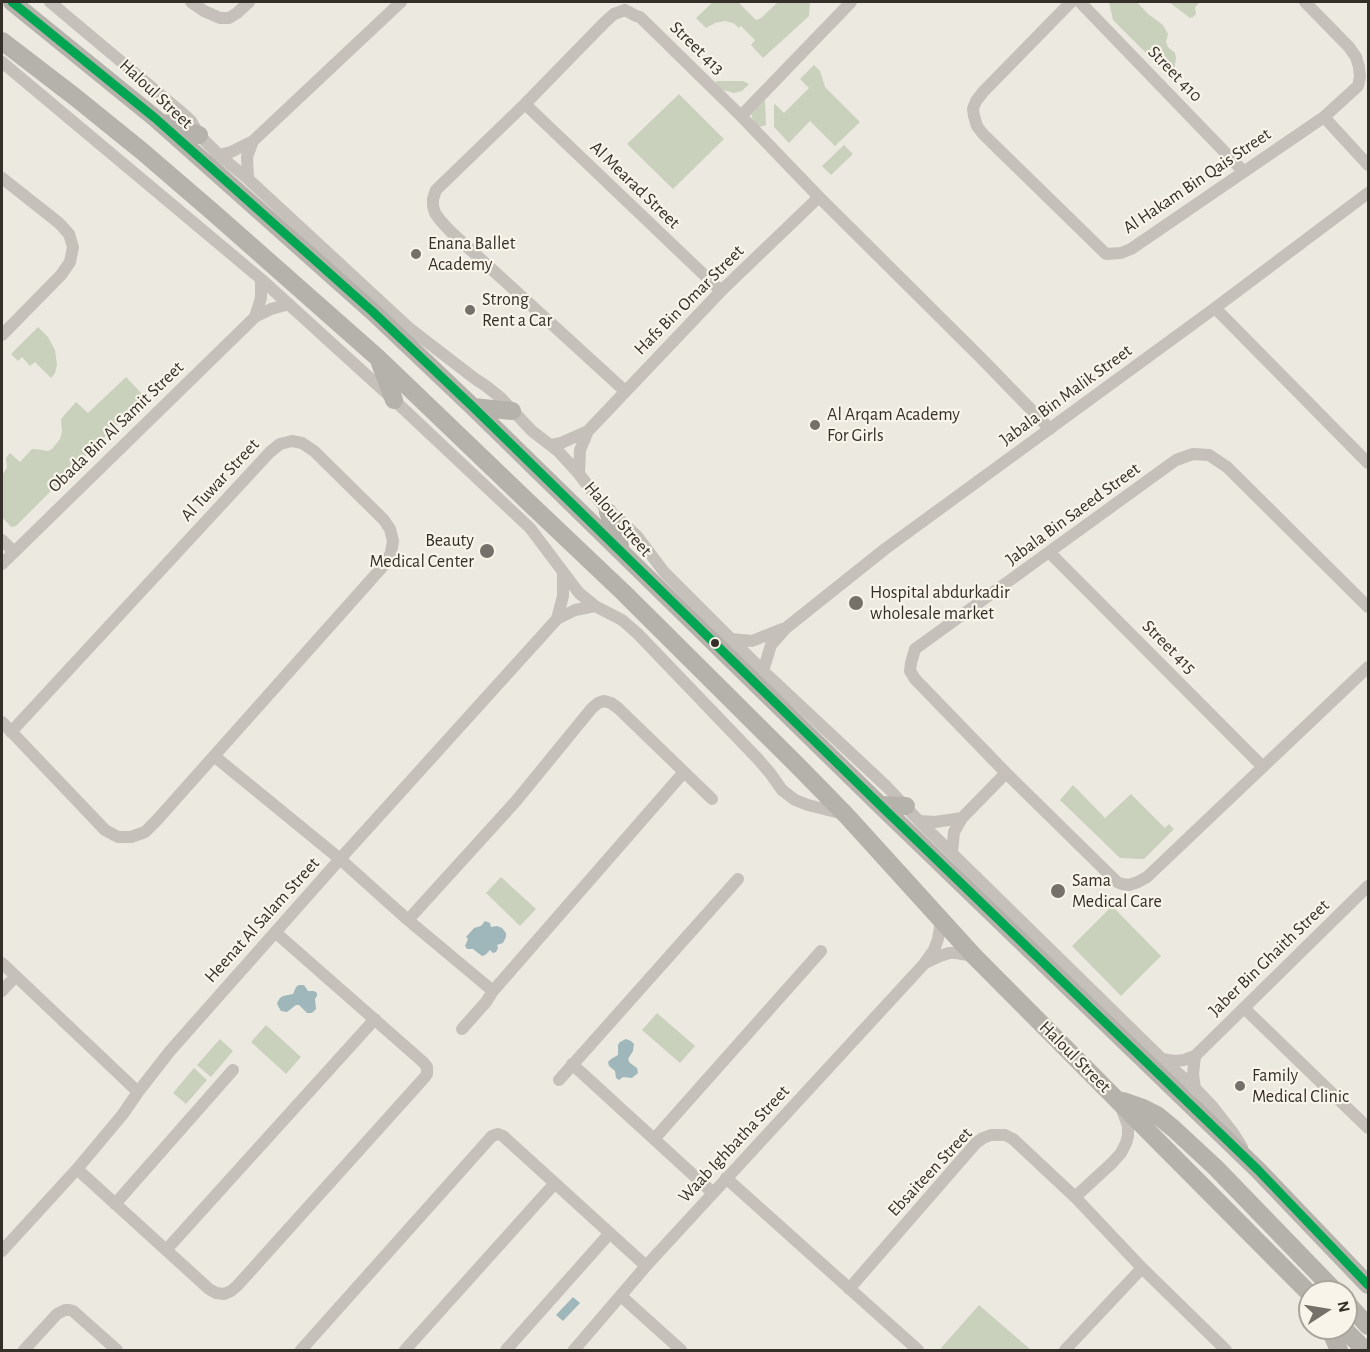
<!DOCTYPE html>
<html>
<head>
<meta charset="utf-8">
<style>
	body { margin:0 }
	#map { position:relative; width:1370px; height:1352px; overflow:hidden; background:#ece9e1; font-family:"Alegreya Sans",sans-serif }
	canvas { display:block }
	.frame { position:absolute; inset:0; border:3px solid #352f29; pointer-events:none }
	.north { position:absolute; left:1298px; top:1280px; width:60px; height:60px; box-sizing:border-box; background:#f8f4e9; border:2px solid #aaa59c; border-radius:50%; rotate:78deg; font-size:16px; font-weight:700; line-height:24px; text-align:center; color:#352f29 }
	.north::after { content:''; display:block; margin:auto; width:21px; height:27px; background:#757069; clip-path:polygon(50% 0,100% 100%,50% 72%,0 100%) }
</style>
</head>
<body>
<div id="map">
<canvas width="1370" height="1352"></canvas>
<div class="frame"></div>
<div class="north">N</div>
</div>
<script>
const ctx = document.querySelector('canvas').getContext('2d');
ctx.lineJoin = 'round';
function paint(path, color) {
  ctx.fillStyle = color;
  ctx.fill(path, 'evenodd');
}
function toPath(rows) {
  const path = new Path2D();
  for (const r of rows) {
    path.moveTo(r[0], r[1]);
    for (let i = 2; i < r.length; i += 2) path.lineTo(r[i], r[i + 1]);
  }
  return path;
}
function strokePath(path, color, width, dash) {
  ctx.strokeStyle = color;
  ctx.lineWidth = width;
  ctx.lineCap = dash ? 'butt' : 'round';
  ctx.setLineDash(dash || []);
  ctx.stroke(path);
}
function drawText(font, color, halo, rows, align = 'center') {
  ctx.font = font + ' "Alegreya Sans",sans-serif';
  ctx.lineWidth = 4.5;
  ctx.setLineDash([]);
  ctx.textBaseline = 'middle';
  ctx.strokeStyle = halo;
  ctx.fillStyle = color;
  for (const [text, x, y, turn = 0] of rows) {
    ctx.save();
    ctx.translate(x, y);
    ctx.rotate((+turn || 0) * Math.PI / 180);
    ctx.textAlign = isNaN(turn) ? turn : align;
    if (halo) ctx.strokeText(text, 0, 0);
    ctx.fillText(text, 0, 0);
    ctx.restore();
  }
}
paint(toPath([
	[713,2,738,2,756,20,761,18,778,2,802,3,810,2,809,16,763,58,751,45,755,40,741,26,739,28,733,23,725,21,715,23,706,28,696,18],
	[1109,2,1137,2,1148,14,1163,25,1168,34,1166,42,1168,47,1175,53,1176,58,1174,71,1170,77,1113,20],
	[1169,2,1200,2,1195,7,1196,14,1193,17,1190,18],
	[814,65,820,71,825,87,860,122,835,146,810,121,789,143,774,127,774,105,775,104,784,113,809,88,800,79],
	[716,81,743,81,749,84,742,91,734,93,722,90,716,84],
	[679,94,724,139,673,189,627,144],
	[765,100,766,125,759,127,753,120,751,114],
	[844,145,853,154,831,175,822,166],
	[38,327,48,337,55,350,57,365,55,373,51,378,35,362,30,366,22,357,18,361,11,354],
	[126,377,145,397,16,526,11,527,2,517,2,475,7,468,6,458,10,453,20,462,32,449,35,449,48,451,52,449,60,439,62,432,61,419,76,402,88,413],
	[1073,785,1105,818,1131,794,1165,828,1169,824,1174,829,1144,859,1120,858,1060,800],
	[501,877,536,909,520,926,486,893],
	[1112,906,1161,956,1121,996,1072,946],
	[657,1013,695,1046,680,1063,642,1030],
	[266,1025,301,1057,286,1074,251,1042],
	[220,1039,233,1051,211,1077,197,1065],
	[194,1068,207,1080,186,1104,173,1093],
	[979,1305,1031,1350,944,1350,941,1348]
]), '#c9d1bc');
paint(toPath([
	[485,921,490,923,491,927,497,926,502,928,506,933,506,937,503,943,497,945,498,948,496,952,493,953,490,950,485,955,482,956,473,949,467,949,465,946,468,939,466,937,474,928,481,926],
	[299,985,304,985,308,991,314,991,317,993,317,996,315,999,316,1009,312,1013,307,1013,299,1005,296,1005,287,1012,281,1011,278,1006,277,1003,280,998,283,996,293,994,296,987],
	[626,1039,631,1041,634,1044,633,1051,628,1059,630,1063,637,1068,638,1073,632,1078,623,1077,619,1080,616,1078,615,1071,609,1066,608,1062,611,1059,618,1055,618,1045,620,1042],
	[573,1297,580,1303,563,1321,556,1315]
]), '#9fb6ba');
strokePath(toPath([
	[50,2,180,111,191,121,199,135,219,155,248,179,409,328,474,378,486,386,501,398,532,431,558,451,579,474,608,512,619,519,637,536,664,572,763,671,887,787,919,821,1162,1059,1195,1088,1212,1106,1233,1133,1242,1147],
	[191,2,204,11,220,18,229,18,237,13,249,2],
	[1071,2,983,92,976,101,973,109,974,116,977,126,983,134,1106,254,1121,253,1131,249,1324,117,1358,86,1360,77,1359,67,1356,57,1349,47,1305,2],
	[1080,2,1243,171],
	[625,10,636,16,640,17,741,116,819,197,981,358,1050,429],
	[625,10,614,14,605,22,525,104,436,190,433,199,433,206,435,213,440,220,450,231,625,391],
	[2,62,261,279,394,400,530,528,579,593,595,606,622,620,637,633,757,758,770,773,782,790,795,800,808,805,844,814],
	[525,104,721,291],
	[741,116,851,2],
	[1324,117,1368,165],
	[219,155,231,152,253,141],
	[2,178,59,223,69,234,73,247,70,262,61,275,2,335],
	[248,179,247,157,253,141,401,2],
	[1215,308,1368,463],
	[255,317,261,298,261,279],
	[551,445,561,443,588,431],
	[579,474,580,450,588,431,721,291,819,197],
	[2,540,13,551],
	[1050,553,1263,767],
	[2,564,255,317,271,309,289,304],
	[1368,607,1227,467,1209,455,1193,454,1176,460,915,649,911,663,910,671,915,679,1006,773,1117,882,1122,884,1129,885,1138,882,1147,877,1368,667],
	[557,619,563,596,563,573],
	[731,639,752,641,782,629],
	[763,671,771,645,786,628,885,549,1215,308,1368,193],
	[2,722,105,830,118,837,131,837,145,832,157,820,385,564,391,553,393,541,390,529,384,520,314,451,302,443,292,441,280,444,270,452,11,732],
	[214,756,340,859,408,920,493,991],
	[919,821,935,822,962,818],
	[952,853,954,832,962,818,1006,773],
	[408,920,516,801,592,708,598,703,604,701,611,703,618,708,712,799],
	[2,963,138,1092],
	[925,963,940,956,949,953,956,953,974,956],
	[2,991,15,977],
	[1244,1008,1368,1128],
	[462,1029,486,1002,493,991,684,772],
	[1195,1056,1193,1074,1195,1088],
	[1162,1059,1174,1061,1184,1060,1195,1056,1368,886],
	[572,1064,713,1193],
	[559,1080,738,879],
	[655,1138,821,951],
	[77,1169,209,1289,216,1293,224,1294,231,1291,237,1286,425,1077,427,1074,427,1067,423,1062,275,932],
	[726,1178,918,1350],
	[1075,1197,1112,1163,1121,1153,1126,1143,1128,1136,1128,1126,1121,1107],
	[115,1204,233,1070],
	[166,1250,375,1019],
	[2,1251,77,1169,123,1114,138,1092,170,1051,340,859,557,619,575,610,595,606],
	[849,1289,976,1143,983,1138,991,1135,1005,1135,1013,1139,1075,1197,1142,1268,1226,1350],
	[621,1296,681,1350],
	[24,1350,57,1314,65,1310,69,1310,73,1311,117,1350],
	[301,1350,492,1136,498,1134,503,1136,646,1266],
	[405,1350,555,1183],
	[506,1350,610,1233],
	[574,1350,646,1266,924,964,934,950,938,939,941,921],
	[1065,1350,1142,1268]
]), '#c5c1ba', 12);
strokePath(toPath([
	[12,2,155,118,373,312,473,407,880,805,1258,1170,1368,1285],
	[2,41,75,97,143,152,215,214,378,358,525,499,624,593,797,765,846,815,974,956,1310,1294],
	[167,123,199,135],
	[380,363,394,400],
	[473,407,512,411],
	[608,512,620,546],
	[880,805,906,806],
	[1123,1101,1143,1108,1157,1115,1174,1129,1216,1168,1336,1292],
	[1346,1302,1368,1326],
	[1329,1328,1339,1350],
	[1343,1328,1365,1350]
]), '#b5b1ab', 18);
strokePath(toPath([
	[12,2,155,118,373,312,473,407,880,805,1258,1170,1368,1285]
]), '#00a651', 9);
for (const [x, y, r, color] of [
	[416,254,6,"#757069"],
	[470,310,6,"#757069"],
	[815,425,6,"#757069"],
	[487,551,8,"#757069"],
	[856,603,8,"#757069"],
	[715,643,5,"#352f29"],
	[1058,891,8,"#757069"],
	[1240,1086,6,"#757069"]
]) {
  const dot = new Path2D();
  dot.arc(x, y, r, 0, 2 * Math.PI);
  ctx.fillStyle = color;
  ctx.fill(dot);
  strokePath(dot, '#f8f4e9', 2);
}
drawText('18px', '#352f29', '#f8f4e9', [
	["Street 413",697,48,44],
	["Street 410",1175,74,46],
	["Haloul Street",156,94,43],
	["Al Hakam Bin Qais Street",1197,181,-34],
	["Al Mearad Street",635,185,44],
	["Hafs Bin Omar Street",689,300,-45],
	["Jabala Bin Malik Street",1066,395,-36],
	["Obada Bin Al Samit Street",116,427,-44],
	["Al Tuwar Street",220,480,-47],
	["Jabala Bin Saeed Street",1073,514,-36],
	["Haloul Street",618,519,49],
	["Street 415",1169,647,45],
	["Heenat Al Salam Street",262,920,-48],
	["Jaber Bin Ghaith Street",1269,958,-44],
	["Haloul Street",1075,1057,45],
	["Waab Ighbatha Street",734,1144,-47],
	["Ebsaiteen Street",930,1172,-47]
]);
drawText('18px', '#352f29', '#f8f4e9', [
	["Enana Ballet",428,244],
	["Academy",428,265],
	["Strong",482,300],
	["Rent a Car",482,321],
	["Al Arqam Academy",827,415],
	["For Girls",827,436],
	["Beauty",474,541,"right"],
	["Medical Center",474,562,"right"],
	["Hospital abdurkadir",870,593],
	["wholesale market",870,614],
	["Sama",1072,881],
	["Medical Care",1072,902],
	["Family",1252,1076],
	["Medical Clinic",1252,1097]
], 'left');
</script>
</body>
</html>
